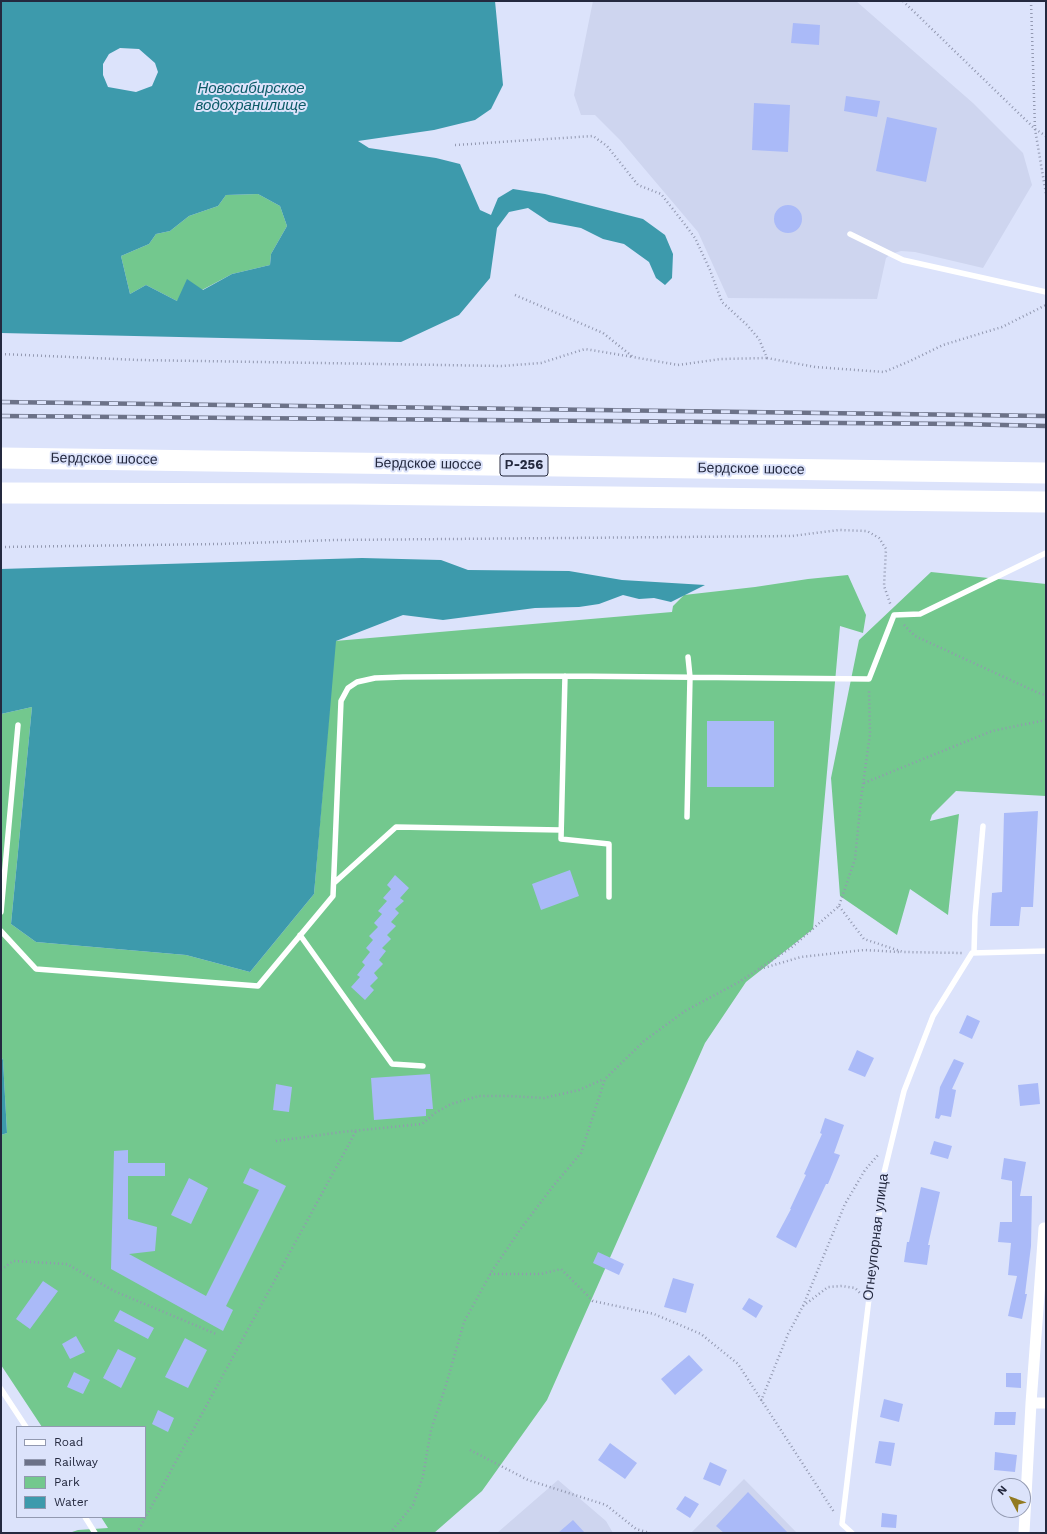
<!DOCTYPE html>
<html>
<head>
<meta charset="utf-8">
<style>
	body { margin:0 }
	#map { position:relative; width:1047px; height:1534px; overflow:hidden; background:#dce3fb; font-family:"Work Sans",sans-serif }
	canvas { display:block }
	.frame { position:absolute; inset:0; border:2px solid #24293f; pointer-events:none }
	.legend { position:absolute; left:16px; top:1426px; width:130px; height:92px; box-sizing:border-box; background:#dce3fb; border:1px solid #9299b0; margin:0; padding:5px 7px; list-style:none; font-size:12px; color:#24293f }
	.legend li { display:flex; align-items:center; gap:8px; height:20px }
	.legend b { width:20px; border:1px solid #9299b0 }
	.north { position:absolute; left:991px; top:1478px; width:40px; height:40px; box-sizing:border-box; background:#dce3fb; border:1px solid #9299b0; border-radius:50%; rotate:311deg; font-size:11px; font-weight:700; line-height:16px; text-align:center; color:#24293f }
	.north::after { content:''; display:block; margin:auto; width:14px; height:18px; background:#927a21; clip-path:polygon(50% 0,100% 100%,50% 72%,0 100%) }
</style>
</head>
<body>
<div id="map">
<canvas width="1047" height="1534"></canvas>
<div class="frame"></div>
<ul class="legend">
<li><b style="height:5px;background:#fff"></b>Road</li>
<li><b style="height:5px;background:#6c7288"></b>Railway</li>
<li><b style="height:11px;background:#73c88e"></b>Park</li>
<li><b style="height:11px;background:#3d9aac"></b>Water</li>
</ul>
<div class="north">N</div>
</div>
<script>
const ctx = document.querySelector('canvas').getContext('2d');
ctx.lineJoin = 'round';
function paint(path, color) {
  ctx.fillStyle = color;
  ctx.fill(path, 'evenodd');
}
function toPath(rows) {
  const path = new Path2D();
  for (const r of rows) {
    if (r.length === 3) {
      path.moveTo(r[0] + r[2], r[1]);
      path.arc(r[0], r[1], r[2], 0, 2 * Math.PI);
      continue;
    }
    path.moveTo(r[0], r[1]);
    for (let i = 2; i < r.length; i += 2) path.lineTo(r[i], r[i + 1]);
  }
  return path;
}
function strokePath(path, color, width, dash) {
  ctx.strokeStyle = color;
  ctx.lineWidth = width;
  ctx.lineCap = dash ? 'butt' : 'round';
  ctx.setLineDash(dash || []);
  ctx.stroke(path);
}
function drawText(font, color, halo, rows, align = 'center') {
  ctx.font = font + ' "Work Sans",sans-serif';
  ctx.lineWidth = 4;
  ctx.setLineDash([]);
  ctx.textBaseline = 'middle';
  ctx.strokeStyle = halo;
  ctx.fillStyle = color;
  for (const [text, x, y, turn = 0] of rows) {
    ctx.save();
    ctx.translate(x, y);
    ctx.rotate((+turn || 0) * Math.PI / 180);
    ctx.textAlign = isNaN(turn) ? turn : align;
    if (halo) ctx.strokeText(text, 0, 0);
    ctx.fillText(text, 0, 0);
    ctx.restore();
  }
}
paint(toPath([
	[593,1,856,1,973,103,1023,153,1032,185,983,268,915,252,901,251,891,254,886,258,877,299,728,298,698,232,620,140,595,115,581,115,574,95],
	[744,1479,797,1533,691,1533],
	[558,1480,606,1521,613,1533,497,1533]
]), '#ced5ef');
paint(toPath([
	[258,194,280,206,287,226,271,254,270,265,232,274,202,290,177,301,146,285,130,294,121,256,149,244,156,234,170,231,189,216,218,206,226,195],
	[931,572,1046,584,1046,796,956,791,932,815,930,821,959,814,948,915,910,889,897,935,840,896,831,778,859,640],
	[848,575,866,615,863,633,840,626,813,929,746,982,705,1043,547,1400,482,1491,434,1533,69,1533,78,1530,108,1528,101,1517,145,1517,145,1427,42,1427,1,1365,1,1135,7,1133,3,1060,1,1056,1,714,32,707,11,924,36,942,186,955,250,972,314,894,335,641,672,612,673,606,684,595,755,587,808,579]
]), '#73c88e');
paint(toPath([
	[1,1,495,1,503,85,491,109,475,120,434,130,358,141,369,148,436,158,460,164,480,210,491,215,498,198,513,189,545,194,643,219,665,235,673,254,672,278,665,285,656,278,649,262,624,244,603,239,581,228,549,222,528,208,509,212,497,228,490,278,459,315,401,342,1,333],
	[120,48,139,49,155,63,158,72,152,86,136,92,108,87,103,75,103,64,109,54],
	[258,194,280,206,287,226,271,254,270,265,232,274,203,290,187,279,177,301,146,285,130,294,121,256,149,244,156,234,170,231,189,216,218,206,226,195],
	[362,558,441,560,468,570,569,571,622,580,705,585,671,602,654,598,639,599,623,595,599,604,579,607,535,608,443,620,403,615,336,641,314,894,250,972,186,955,36,942,11,924,32,707,1,714,1,569],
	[1,1056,3,1060,7,1133,1,1135]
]), '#3d9aac');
paint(toPath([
	[793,23,820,25,819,45,791,43],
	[846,96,880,101,877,117,844,111],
	[754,103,790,105,788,152,752,150],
	[887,117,937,128,926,182,876,171],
	[788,219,14],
	[707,721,774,721,774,787,707,787],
	[1038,811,1033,907,1021,907,1019,926,990,926,992,893,1002,892,1004,813],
	[570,870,579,896,541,910,532,884],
	[395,875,409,888,400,898,404,901,395,909,399,913,391,922,396,926,387,935,391,939,382,948,386,951,379,960,383,964,374,973,378,978,370,986,374,990,365,1000,351,987,360,977,357,975,365,965,362,962,370,952,366,948,373,940,369,936,378,927,374,923,382,914,378,911,387,901,383,898,391,889,387,885],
	[967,1015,980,1021,972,1039,959,1033],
	[857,1050,874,1058,865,1077,848,1070],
	[954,1059,964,1063,952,1089,956,1090,951,1117,941,1115,939,1119,935,1118,940,1087],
	[430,1074,433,1109,426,1109,426,1116,374,1120,371,1078],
	[1038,1083,1040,1104,1020,1106,1018,1085],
	[276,1084,292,1087,289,1112,273,1110],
	[825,1118,844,1125,834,1153,840,1155,828,1184,826,1184,796,1248,776,1237,791,1209,790,1209,806,1175,804,1174,822,1134,820,1133],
	[934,1141,952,1146,948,1159,930,1154],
	[128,1150,128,1163,165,1163,165,1176,128,1176,128,1219,157,1227,155,1251,129,1254,206,1296,259,1190,243,1183,250,1168,286,1186,226,1306,233,1310,223,1331,111,1269,114,1151],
	[1004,1158,1026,1162,1020,1196,1032,1196,1031,1246,1025,1294,1027,1294,1022,1319,1008,1316,1017,1276,1008,1275,1011,1243,998,1242,1000,1222,1012,1222,1012,1181,1001,1179],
	[189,1178,208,1188,191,1224,171,1215],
	[921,1187,940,1192,928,1245,930,1245,927,1265,904,1262,907,1242,909,1242],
	[598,1252,624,1264,619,1275,593,1263],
	[673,1278,694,1284,686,1313,664,1307],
	[43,1281,58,1291,30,1329,16,1319],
	[749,1298,763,1306,756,1318,742,1309],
	[120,1310,154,1328,148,1339,114,1321],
	[76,1336,85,1352,70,1359,62,1344],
	[185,1338,207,1350,188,1388,165,1377],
	[118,1349,136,1358,121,1388,103,1378],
	[689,1355,703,1370,675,1395,661,1379],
	[74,1372,90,1380,83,1394,67,1387],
	[1006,1373,1021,1373,1021,1388,1006,1387],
	[884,1399,903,1404,899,1422,880,1417],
	[158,1410,174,1418,168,1432,152,1424],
	[995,1412,1016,1412,1015,1425,994,1425],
	[879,1441,895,1443,891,1466,875,1463],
	[610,1443,637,1463,625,1479,598,1460],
	[995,1452,1017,1455,1015,1472,994,1470],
	[710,1462,727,1470,720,1486,703,1479],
	[748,1492,788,1533,724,1533,716,1526],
	[685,1496,699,1504,690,1518,676,1509],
	[882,1513,897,1515,896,1528,881,1527],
	[573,1520,585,1533,558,1533]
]), '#aabaf8');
strokePath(toPath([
	[903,1,1035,129,1046,136],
	[1031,1,1035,129,1046,194],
	[455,145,593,136,607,146,638,185,661,194,683,222,695,238,710,270,722,302,747,325,759,339,767,358,815,367,884,372,910,361,943,345,1002,327,1046,305],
	[515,295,603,333,633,357,678,365,721,359,767,358],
	[1,354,139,360,502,366,541,363,585,349,633,357],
	[1,547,219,544,335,540,792,536,839,530,867,531,879,538,886,549,884,586,891,606],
	[904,625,915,636,1041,694,1046,695],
	[864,783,992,731,1046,720],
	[839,906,864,939,903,952,962,953],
	[760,969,801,957,864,950,899,952],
	[276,1141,342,1132,422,1124,435,1113,451,1104,479,1096,509,1096,544,1098,579,1090,604,1079],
	[1,1270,13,1261,67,1264,114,1291,216,1334],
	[490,1274,541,1274,561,1269,593,1301,654,1314,701,1334,738,1364,834,1512],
	[803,1306,828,1287,842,1286,855,1288,860,1293],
	[761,1401,788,1334,803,1306,845,1204,865,1170,878,1155],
	[470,1450,528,1480,606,1505,636,1529,650,1533],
	[137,1533,356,1131],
	[390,1533,413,1505,423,1476,431,1430,446,1385,464,1322,492,1271,522,1227,554,1185,581,1153,605,1079,644,1041,685,1011,739,982,792,947,839,906,855,859,861,799,870,734,869,689]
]), '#9298b0', 2.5, [1, 3]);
strokePath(toPath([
	[850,234,903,260,1046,292],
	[565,676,561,839,609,844,609,897],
	[687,817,690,677,688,657],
	[334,883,396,827,561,830],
	[1,912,18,725],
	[1,931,36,969,258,986,333,896,341,701,348,688,357,682,375,678,403,677,565,676,869,679,894,615,920,614,1046,553],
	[300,935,392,1064,423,1066],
	[974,952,975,916,983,826],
	[1,1389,26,1427],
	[85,1517,95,1533],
	[852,1533,842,1524,884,1173,904,1091,933,1016,972,953,1046,951]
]), '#fff', 5.5);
strokePath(toPath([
	[1031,1403,1046,1403],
	[1024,1533,1031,1403,1044,1228]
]), '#fff', 11);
strokePath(toPath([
	[1,458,1046,473],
	[1,493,352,494,1046,502]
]), '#fff', 21);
const rail = toPath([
	[1,402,1046,416],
	[1,416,961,424,1046,426]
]);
strokePath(rail, '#6c7288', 4.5);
strokePath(rail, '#dce3fb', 3, [9]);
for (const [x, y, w] of [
	[524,465,48]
]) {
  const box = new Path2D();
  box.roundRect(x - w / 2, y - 11, w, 22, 3);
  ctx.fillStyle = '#dce3fb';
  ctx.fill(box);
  strokePath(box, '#24293f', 1);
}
drawText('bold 13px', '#24293f', null, [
	["Р-256",524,465]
]);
drawText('14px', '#24293f', '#dce3fb', [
	["Бердское шоссе",104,459,1],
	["Бердское шоссе",428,464,1],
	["Бердское шоссе",751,469,1],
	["Огнеупорная улица",876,1237,-83]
]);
drawText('italic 15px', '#0c5b68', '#dce3fb', [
	["Новосибирское",251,89],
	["водохранилище",251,106]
]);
</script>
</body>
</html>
